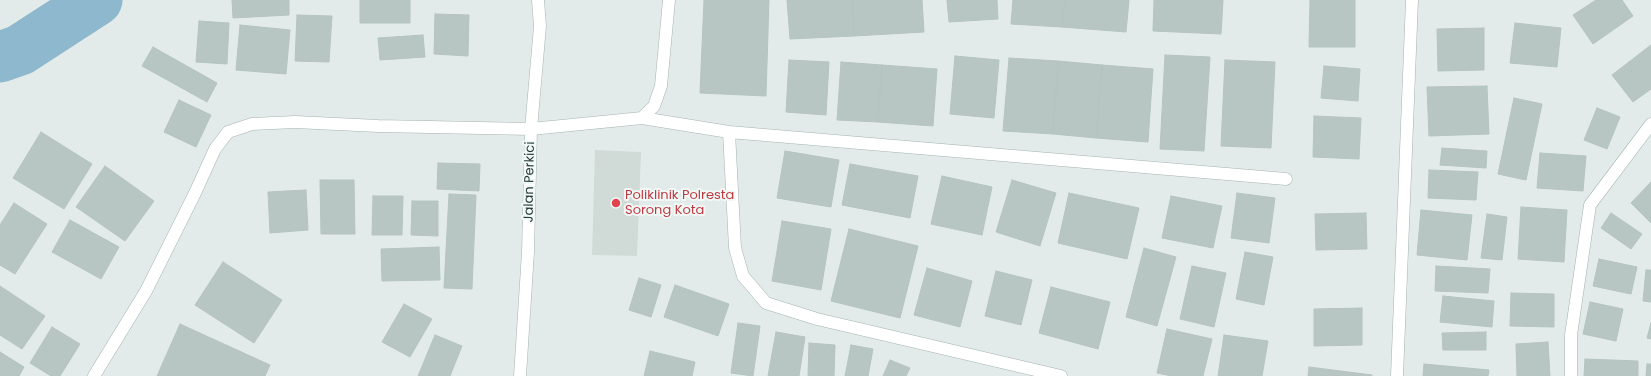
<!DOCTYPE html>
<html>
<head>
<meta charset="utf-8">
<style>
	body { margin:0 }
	canvas { display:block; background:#e2ebe9 }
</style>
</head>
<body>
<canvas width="1651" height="376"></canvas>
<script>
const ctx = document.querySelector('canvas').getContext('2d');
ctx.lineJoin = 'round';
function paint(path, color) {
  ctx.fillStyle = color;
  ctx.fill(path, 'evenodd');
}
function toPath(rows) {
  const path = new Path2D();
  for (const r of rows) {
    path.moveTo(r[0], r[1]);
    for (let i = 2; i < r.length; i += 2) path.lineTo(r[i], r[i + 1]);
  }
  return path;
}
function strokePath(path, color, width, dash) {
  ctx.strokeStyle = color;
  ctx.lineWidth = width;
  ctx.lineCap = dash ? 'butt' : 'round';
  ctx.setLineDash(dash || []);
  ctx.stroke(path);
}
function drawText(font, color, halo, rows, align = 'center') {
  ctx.font = font + ' Poppins,sans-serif';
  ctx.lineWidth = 4;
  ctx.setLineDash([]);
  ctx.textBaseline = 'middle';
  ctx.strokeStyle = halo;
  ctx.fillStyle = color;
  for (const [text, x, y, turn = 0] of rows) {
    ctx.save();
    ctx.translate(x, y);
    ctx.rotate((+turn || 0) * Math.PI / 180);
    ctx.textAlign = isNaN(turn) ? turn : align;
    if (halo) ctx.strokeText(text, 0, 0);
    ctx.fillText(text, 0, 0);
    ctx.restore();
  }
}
paint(toPath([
	[595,150,641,152,637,256,592,255]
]), '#d0dbd8');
strokePath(toPath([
	[0,57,20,50,97,0]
]), '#8db8cd', 51);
const building = toPath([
	[232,0,289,0,289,15,233,18,232,0],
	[360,0,410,0,410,23,360,23,360,0],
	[704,0,769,0,766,96,700,93,704,0],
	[787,0,853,0,854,36,790,39,787,0],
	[853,0,922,0,924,32,854,36,853,0],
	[947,0,997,0,998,19,949,22,947,0],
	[1013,0,1065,0,1062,27,1011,24,1013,0],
	[1065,0,1129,0,1126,32,1062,27,1065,0],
	[1154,0,1223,0,1221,34,1153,31,1154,0],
	[1310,0,1355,0,1355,47,1309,47,1310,0],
	[1596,0,1622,0,1633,16,1593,44,1573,15,1596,0],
	[435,14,469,15,468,56,434,54,435,14],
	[297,15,332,16,329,62,295,61,297,15],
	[199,21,229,23,227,64,196,62,199,21],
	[1515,23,1561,28,1557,67,1510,63,1515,23],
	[240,25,290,30,286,74,236,70,240,25],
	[1484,28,1484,70,1438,71,1437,29,1484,28],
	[423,35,425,57,380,60,378,38,423,35],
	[1651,45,1651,89,1633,102,1612,75,1651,45],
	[153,47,217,83,207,102,142,66,153,47],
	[1165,55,1210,57,1204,151,1160,149,1165,55],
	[955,56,999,60,994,118,950,114,955,56],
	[1009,58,1058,61,1053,134,1003,131,1009,58],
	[789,60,829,62,826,115,786,112,789,60],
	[1225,60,1275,62,1271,148,1221,146,1225,60],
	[1058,61,1102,65,1096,138,1053,134,1058,61],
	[841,62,882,65,878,122,837,120,841,62],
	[882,65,937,69,933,126,878,122,882,65],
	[1102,65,1153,69,1148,142,1096,138,1102,65],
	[1324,66,1360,69,1358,101,1321,98,1324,66],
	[1487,86,1489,134,1429,136,1427,87,1487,86],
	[1514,98,1542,104,1526,180,1498,174,1514,98],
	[179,100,211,115,196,147,164,132,179,100],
	[1597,108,1620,117,1607,149,1584,140,1597,108],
	[1314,116,1361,118,1359,159,1313,157,1314,116],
	[41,132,92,164,64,209,13,178,41,132],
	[1442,148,1487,151,1486,168,1440,165,1442,148],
	[785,151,839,160,831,207,777,198,785,151],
	[1540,153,1586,156,1583,191,1537,188,1540,153],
	[438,163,480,164,479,191,437,189,438,163],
	[850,164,918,176,910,218,842,205,850,164],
	[105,166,154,201,125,241,76,207,105,166],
	[1429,170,1478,172,1476,200,1428,198,1429,170],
	[942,176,992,187,982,235,931,224,942,176],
	[320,180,354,180,355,234,321,234,320,180],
	[1012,180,1056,193,1040,246,996,232,1012,180],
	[1651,182,1651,223,1631,203,1651,182],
	[306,190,308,230,270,233,268,192,306,190],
	[1069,193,1139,208,1127,259,1058,243,1069,193],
	[1237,193,1275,198,1269,243,1231,238,1237,193],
	[449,194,476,195,472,289,444,288,449,194],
	[373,196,403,196,402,235,372,235,373,196],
	[1171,196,1222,206,1213,248,1162,238,1171,196],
	[412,201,438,201,438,236,411,235,412,201],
	[14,203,47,224,15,274,0,265,0,225,14,203],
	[1521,207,1567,210,1564,262,1518,259,1521,207],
	[1421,210,1472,215,1467,260,1417,255,1421,210],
	[1366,213,1367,249,1316,250,1315,214,1366,213],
	[1611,213,1642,234,1631,249,1601,228,1611,213],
	[1487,214,1507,217,1502,260,1481,258,1487,214],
	[70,220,119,247,101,279,52,252,70,220],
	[782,221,831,229,821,290,772,281,782,221],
	[849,229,918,246,900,318,831,301,849,229],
	[439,247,440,280,382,281,381,249,439,247],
	[1144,248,1176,257,1157,326,1126,317,1144,248],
	[1245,252,1273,257,1264,305,1236,299,1245,252],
	[1599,259,1637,267,1631,294,1593,286,1599,259],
	[223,262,282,300,254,343,195,305,223,262],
	[1192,266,1226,273,1214,327,1180,319,1192,266],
	[1436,266,1490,269,1488,293,1435,291,1436,266],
	[927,268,972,281,960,327,914,315,927,268],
	[1646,270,1651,270,1651,302,1643,301,1646,270],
	[996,271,1032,280,1021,325,985,316,996,271],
	[639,278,661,285,651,317,629,310,639,278],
	[675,285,729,304,718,336,664,317,675,285],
	[0,286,45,316,22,349,0,335,0,286],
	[1051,287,1110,302,1098,349,1039,333,1051,287],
	[1511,293,1554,294,1554,327,1510,326,1511,293],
	[1443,296,1494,301,1492,327,1440,322,1443,296],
	[1590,302,1623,309,1616,341,1583,334,1590,302],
	[404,304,432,319,410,357,382,342,404,304],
	[1362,308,1362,345,1314,346,1314,309,1362,308],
	[738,323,760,326,753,376,731,373,738,323],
	[1651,323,1651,339,1647,338,1651,323],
	[180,324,270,365,265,376,157,376,180,324],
	[52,327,80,344,60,376,51,376,30,363,52,327],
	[1167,329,1212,339,1203,376,1172,376,1157,373,1167,329],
	[776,332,805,337,799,376,768,376,776,332],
	[1486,332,1486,350,1443,350,1442,333,1486,332],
	[435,335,462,346,450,376,418,376,435,335],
	[1224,335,1268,341,1262,376,1218,376,1224,335],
	[1548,342,1550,376,1517,376,1516,344,1548,342],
	[809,343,835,345,834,376,808,376,809,343],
	[851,345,873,349,868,376,845,376,851,345],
	[650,351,695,362,692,376,644,376,650,351],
	[0,352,24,367,19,376,0,376,0,352],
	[1585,359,1638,361,1638,376,1584,376,1585,359],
	[890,360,910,368,906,376,883,376,890,360],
	[1424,364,1489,370,1488,376,1423,376,1424,364],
	[1647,364,1651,364,1651,376,1646,376,1647,364],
	[1309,367,1372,375,1372,376,1308,376,1309,367]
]);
paint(building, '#b7c6c2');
strokePath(building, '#b5c4c1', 1);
const street = toPath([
	[642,118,729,132,1286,179],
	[729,132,735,248,743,276,766,303,817,319,1061,376],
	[94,376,146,291,195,193,215,149,228,132,252,124,295,122,378,126,531,129,540,26,538,0],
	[520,376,528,252,531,129,642,118,654,106,661,86,669,0],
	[1397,376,1412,0],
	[1571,376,1571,335,1590,205,1651,124]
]);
strokePath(street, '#a5b3b1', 13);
strokePath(street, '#fff', 12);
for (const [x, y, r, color] of [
	[616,203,5,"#e0444e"]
]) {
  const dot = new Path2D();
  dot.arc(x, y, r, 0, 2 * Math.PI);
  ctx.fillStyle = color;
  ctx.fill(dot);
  strokePath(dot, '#f2f8f6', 1.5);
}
drawText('13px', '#233b39', '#f2f8f6', [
	["Jalan Perkici",530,182,-89]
]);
drawText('13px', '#be3a42', '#f2f8f6', [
	["Poliklinik Polresta",625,196],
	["Sorong Kota",625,211]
], 'left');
</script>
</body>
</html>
